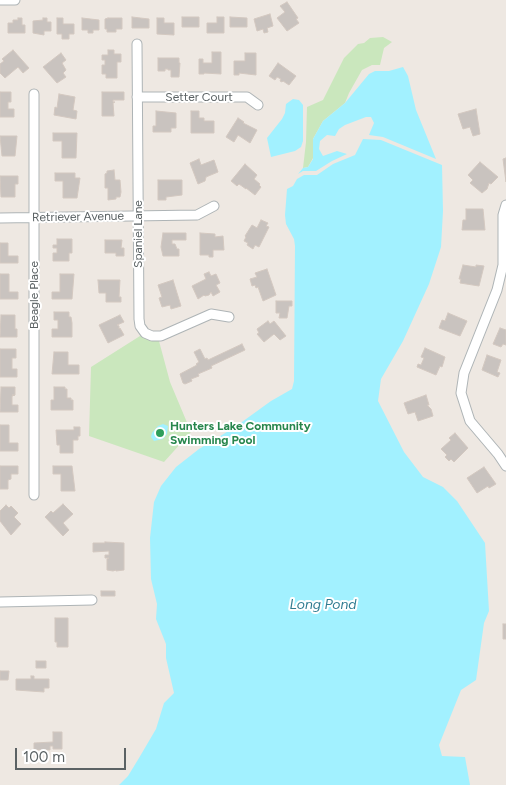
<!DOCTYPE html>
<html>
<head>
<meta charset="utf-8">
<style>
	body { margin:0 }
	#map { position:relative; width:506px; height:785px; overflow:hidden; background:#eee8e2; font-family:Figtree,sans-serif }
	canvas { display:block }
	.scale { position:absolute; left:15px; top:748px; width:111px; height:22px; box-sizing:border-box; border:2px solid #5b6264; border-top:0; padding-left:6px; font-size:15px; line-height:18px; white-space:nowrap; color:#5b6264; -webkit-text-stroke:4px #fff; paint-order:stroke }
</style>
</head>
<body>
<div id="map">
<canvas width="506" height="785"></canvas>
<div class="scale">100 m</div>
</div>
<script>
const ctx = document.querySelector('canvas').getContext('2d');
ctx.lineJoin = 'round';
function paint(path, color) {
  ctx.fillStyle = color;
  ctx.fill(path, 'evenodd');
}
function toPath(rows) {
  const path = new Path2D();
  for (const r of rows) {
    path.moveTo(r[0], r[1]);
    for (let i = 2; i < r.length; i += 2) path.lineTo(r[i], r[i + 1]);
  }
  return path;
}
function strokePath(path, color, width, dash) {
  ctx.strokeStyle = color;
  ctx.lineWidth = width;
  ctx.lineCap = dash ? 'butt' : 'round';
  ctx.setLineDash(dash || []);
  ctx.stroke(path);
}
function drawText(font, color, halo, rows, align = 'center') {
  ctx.font = font + ' Figtree,sans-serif';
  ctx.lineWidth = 4;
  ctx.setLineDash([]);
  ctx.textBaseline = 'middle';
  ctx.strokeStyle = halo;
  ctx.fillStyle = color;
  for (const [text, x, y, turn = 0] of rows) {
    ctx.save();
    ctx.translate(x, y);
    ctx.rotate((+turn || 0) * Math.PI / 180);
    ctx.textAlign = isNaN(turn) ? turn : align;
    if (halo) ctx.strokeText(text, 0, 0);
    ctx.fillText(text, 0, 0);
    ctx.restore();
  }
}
paint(toPath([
	[383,37,392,42,384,48,380,65,372,65,362,70,349,93,345,103,323,121,313,139,313,158,308,167,303,168,306,142,307,107,323,100,344,58,358,44,364,43,370,38],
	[140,336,159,341,170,382,191,432,164,462,89,436,91,367]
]), '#cae7bd');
paint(toPath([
	[403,67,408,76,416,110,436,159,383,137,369,135,374,123,371,117,366,117,345,125,339,129,335,136,327,135,320,141,319,149,323,156,337,151,347,154,332,161,316,171,303,171,298,174,303,168,308,167,313,159,313,139,323,121,345,103,369,74,375,71,389,71],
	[293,99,299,100,303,105,303,141,301,147,295,151,271,157,267,138,282,119,285,113,286,104],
	[363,139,381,140,442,165,443,211,441,247,429,284,403,341,381,379,378,401,404,452,423,477,443,487,457,501,485,543,489,611,484,623,476,680,461,690,439,745,442,756,465,757,470,785,119,785,128,776,139,758,156,729,164,703,174,693,166,658,166,644,156,619,157,604,151,579,150,538,154,502,161,486,176,467,199,449,235,427,271,401,292,389,294,381,295,246,294,239,286,224,285,215,287,189,293,186,297,179,304,175,317,175,333,164,355,155],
	[163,424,168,426,167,434,163,439,154,441,151,437,152,433,158,426]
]), '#a2f1ff');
const building = toPath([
	[287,2,298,18,296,19,299,23,287,31,277,18,285,12,280,6,287,2],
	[270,14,273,26,267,28,268,32,264,33,263,29,257,31,254,19,270,14],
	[132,17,149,19,149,28,132,28,132,17],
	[182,17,199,17,199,27,182,27,182,17],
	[217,17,224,17,224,33,207,33,207,23,217,23,217,17],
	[230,17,247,18,247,27,230,27,230,17],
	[18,18,22,18,22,25,25,25,25,33,8,33,8,23,13,23,13,20,18,20,18,18],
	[43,18,47,18,47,22,51,22,51,31,44,31,44,35,33,33,33,21,43,20,43,18],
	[57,18,63,18,63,24,74,24,74,34,69,34,69,39,62,39,62,34,57,34,57,18],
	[82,18,99,20,99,30,93,30,93,33,88,33,88,30,82,30,82,18],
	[108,18,122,18,122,29,116,29,116,32,107,32,107,29,105,29,105,19,108,18],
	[157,18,164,18,164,23,174,23,174,35,157,34,157,18],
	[13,50,29,68,23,73,18,67,5,78,0,73,0,64,4,61,2,59,13,50],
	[108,50,114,50,114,54,121,54,121,62,117,62,117,78,106,78,106,74,102,74,102,65,105,65,105,60,102,60,102,55,108,55,108,50],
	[212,52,221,52,221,74,204,73,204,74,199,74,199,59,203,59,203,63,212,63,212,52],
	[61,53,66,60,62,63,66,70,63,73,66,77,57,83,43,67,61,53],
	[245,53,256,53,256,75,239,73,239,75,234,75,234,61,245,61,245,53],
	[158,58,179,58,179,63,180,63,179,77,171,77,171,70,168,70,168,69,165,69,165,71,158,71,158,58],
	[278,63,296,76,289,85,283,81,282,82,280,81,281,79,277,77,275,80,269,76,278,63],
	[0,92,11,92,11,102,8,102,8,109,14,109,14,117,0,117,0,92],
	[102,92,124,92,124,100,113,100,113,102,115,102,113,103,114,116,102,116,102,92],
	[59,94,75,97,73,110,77,111,76,119,54,115,55,107,57,108,59,94],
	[476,109,480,134,473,136,470,127,463,129,458,114,476,109],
	[156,111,176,113,176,128,171,128,171,132,153,132,153,126,156,126,156,111],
	[191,111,199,111,199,118,204,118,204,121,214,121,214,133,191,133,191,111],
	[238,118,244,122,243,123,257,130,250,143,238,135,234,142,226,137,238,118],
	[53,133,77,133,76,158,62,158,62,141,53,141,53,133],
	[0,136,17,136,15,156,2,156,0,136],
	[506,158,506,182,503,159,506,158],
	[199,159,201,165,214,160,218,172,206,177,205,181,198,184,190,163,199,159],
	[480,162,498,177,491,184,489,183,487,189,482,193,470,183,473,180,468,175,480,162],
	[245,164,257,175,254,179,260,184,259,185,261,187,255,195,246,188,246,189,239,184,237,186,231,181,245,164],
	[114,170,115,180,120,180,121,192,120,197,116,197,116,199,108,200,108,188,105,188,105,174,107,173,107,171,114,170],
	[55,173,75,173,75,178,80,178,77,198,63,198,63,181,55,181,55,173],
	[0,176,18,176,18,184,15,184,15,197,1,197,0,176],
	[158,180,182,180,182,195,166,197,166,200,158,200,158,180],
	[466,209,483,209,485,230,462,230,463,220,466,220,466,209],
	[261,220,268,223,266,226,269,227,259,247,255,245,253,249,247,245,248,243,244,241,246,237,245,236,252,225,257,228,261,220],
	[163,233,186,233,186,240,172,240,172,244,175,244,177,249,179,249,179,256,163,256,161,247,163,233],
	[200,233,215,234,215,237,223,236,224,250,213,250,213,257,209,257,209,255,200,255,200,233],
	[57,239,72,239,72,253,69,253,69,261,53,261,53,253,57,253,57,248,53,248,53,245,57,245,57,239],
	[105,240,122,240,121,248,124,248,124,256,116,256,116,253,105,253,105,240],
	[0,243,8,243,8,256,18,256,18,263,0,263,0,243],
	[463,265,476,267,476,265,484,266,479,286,460,283,461,279,459,279,463,265],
	[267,269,276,295,263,301,258,287,256,288,255,285,252,286,250,279,257,277,255,273,267,269],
	[209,272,211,276,216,274,220,283,216,285,220,292,213,296,211,292,209,295,205,296,204,295,198,299,192,286,206,279,204,274,209,272],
	[0,274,9,274,9,292,18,292,18,299,0,299,0,274],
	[60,274,74,274,72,299,52,299,52,292,60,292,60,274],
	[98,280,120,280,119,297,121,297,121,302,106,302,106,293,99,293,98,280],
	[173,280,181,306,171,309,170,305,162,307,159,298,162,297,158,285,173,280],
	[276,301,292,301,292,306,289,306,287,318,279,318,280,313,276,313,276,301],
	[54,312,69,312,69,317,71,317,72,323,72,337,52,337,52,329,58,329,58,320,54,320,54,312],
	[448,313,467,321,460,336,439,328,442,320,445,321,448,313],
	[1,315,15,315,15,329,17,329,17,337,0,337,1,315],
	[120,315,124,322,117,325,119,326,119,329,120,328,124,335,108,343,99,325,120,315],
	[268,321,270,324,274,321,286,336,280,340,274,334,264,342,257,334,259,333,257,329,268,321],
	[500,328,506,330,506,345,503,344,501,347,493,344,500,328],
	[242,344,245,350,211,366,212,368,198,374,199,376,191,379,192,381,185,384,183,383,180,374,197,365,196,364,199,362,194,352,200,349,205,359,207,358,208,360,242,344],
	[425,348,445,357,442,367,440,366,436,375,417,367,418,364,421,365,424,358,421,357,425,348],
	[0,349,16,349,16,358,12,358,12,369,17,369,17,377,0,377,0,349],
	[54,352,68,352,68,365,79,365,79,374,52,374,54,352],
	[487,355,501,360,497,372,500,373,498,377,482,370,487,355],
	[1,387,15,387,15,395,12,395,15,395,12,396,12,405,18,405,18,412,0,412,1,387],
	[54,387,65,387,65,389,67,389,67,398,71,398,71,400,73,400,73,410,51,410,51,400,54,400,54,387],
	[426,395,429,405,427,405,431,409,433,416,418,421,415,412,408,414,404,403,426,395],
	[0,425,9,425,9,443,18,443,18,451,0,451,0,425],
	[74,427,80,427,80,436,78,436,78,440,73,440,73,453,60,453,60,445,57,445,56,430,74,430,74,427],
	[455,433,468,448,454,462,451,459,449,461,445,457,447,455,441,449,451,440,449,438,455,433],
	[0,466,18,466,18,474,11,474,11,479,8,480,8,489,0,489,0,466],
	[53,466,72,466,75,491,61,491,61,474,53,474,53,466],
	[484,467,496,484,489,488,488,486,477,493,467,478,484,467],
	[63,504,73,514,63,523,69,530,63,536,45,517,51,511,53,513,63,504],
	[6,505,9,508,11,506,18,513,14,517,21,524,11,535,0,521,0,511,6,505],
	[105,542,124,543,124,570,116,571,116,570,113,571,107,570,107,559,109,558,105,558,105,555,109,555,109,551,93,552,93,543,105,543,105,542],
	[101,591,115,591,115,596,101,596,101,591],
	[55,618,68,618,68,647,57,647,57,642,55,642,55,618],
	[503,624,506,624,506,639,503,639,503,624],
	[36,661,46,661,46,668,36,668,36,661],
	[0,671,9,671,8,680,0,680,0,671],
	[31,676,34,676,34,679,49,679,49,688,44,688,44,692,16,690,16,679,31,679,31,676],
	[53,732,62,732,62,749,53,749,53,746,50,746,50,750,34,750,34,743,53,742,53,732]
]);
paint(building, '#c9c3bf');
strokePath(building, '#d3c8c0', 1);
const minor = toPath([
	[0,0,15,0],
	[137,44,139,319,140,326,145,333,152,336,161,336,211,314,229,317],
	[137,97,247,97,258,105],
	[506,205,503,215,503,265,497,290,464,373,461,393,470,421,498,454,506,466],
	[0,218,197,215,214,206],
	[34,495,34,94],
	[0,602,92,600]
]);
strokePath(minor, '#aeb4b6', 11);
strokePath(minor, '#fff', 9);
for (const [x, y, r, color] of [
	[160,433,5,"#2e9e5b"]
]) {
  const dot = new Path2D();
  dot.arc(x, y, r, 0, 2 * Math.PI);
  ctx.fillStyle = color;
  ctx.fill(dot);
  strokePath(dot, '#fff', 2);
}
drawText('12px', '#5b6264', '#fff', [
	["Setter Court",199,97],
	["Retriever Avenue",78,217,-1],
	["Spaniel Lane",138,234,-90],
	["Beagle Place",34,295,-90]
]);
drawText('bold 12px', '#27864d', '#fff', [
	["Hunters Lake Community",170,426],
	["Swimming Pool",170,440]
], 'left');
drawText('italic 14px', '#307c91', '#fff', [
	["Long Pond",323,605]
]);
</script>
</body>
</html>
